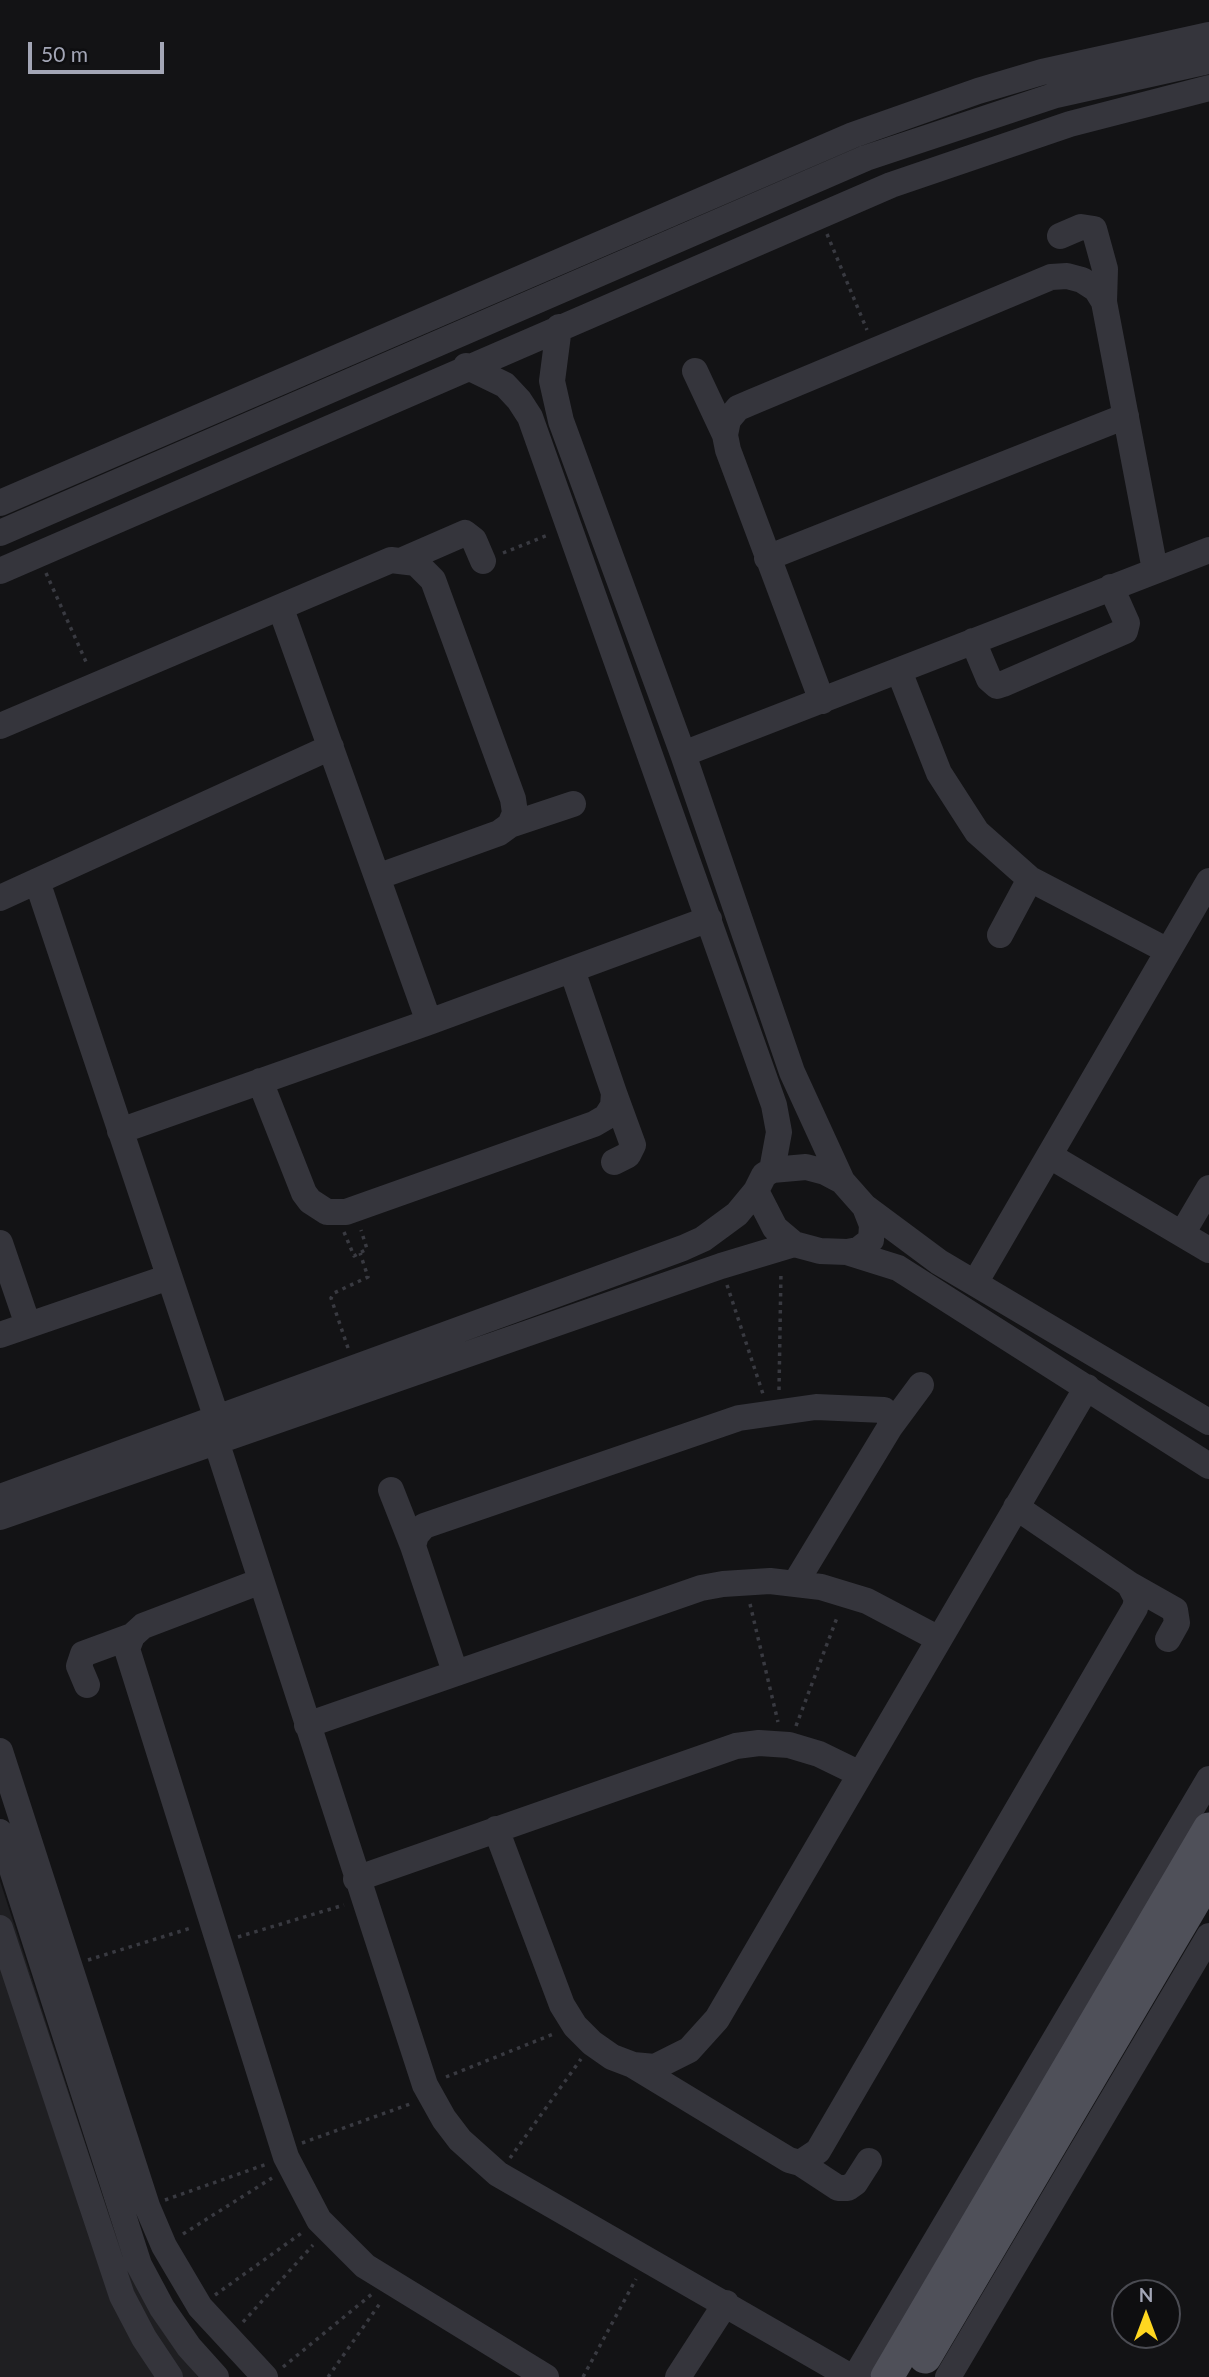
<!DOCTYPE html>
<html>
<head>
<meta charset="utf-8">
<style>
	body { margin:0 }
	#map { position:relative; width:1209px; height:2377px; overflow:hidden; background:#131315; font-family:Lato,sans-serif }
	canvas { display:block }
	.north { position:absolute; left:1111px; top:2279px; width:70px; height:70px; box-sizing:border-box; background:#0e0e10; border:2px solid #4a4b52; border-radius:50%; rotate:0deg; font-size:19px; font-weight:700; line-height:28px; text-align:center; color:#a3a6b6 }
	.north::after { content:''; display:block; margin:auto; width:24px; height:32px; background:#ffd720; clip-path:polygon(50% 0,100% 100%,50% 72%,0 100%) }
	.scale { position:absolute; left:28px; top:42px; width:136px; height:32px; box-sizing:border-box; border:4px solid #a3a6b6; border-top:0; padding-left:9px; font-size:21px; line-height:24px; white-space:nowrap; color:#a3a6b6; -webkit-text-stroke:5px #0e0e10; paint-order:stroke }
</style>
</head>
<body>
<div id="map">
<canvas width="1209" height="2377"></canvas>
<div class="north">N</div>
<div class="scale">50 m</div>
</div>
<script>
const ctx = document.querySelector('canvas').getContext('2d');
ctx.lineJoin = 'round';
function paint(path, color) {
  ctx.fillStyle = color;
  ctx.fill(path, 'evenodd');
}
function toPath(rows) {
  const path = new Path2D();
  for (const r of rows) {
    path.moveTo(r[0], r[1]);
    for (let i = 2; i < r.length; i += 2) path.lineTo(r[i], r[i + 1]);
  }
  return path;
}
function strokePath(path, color, width, dash) {
  ctx.strokeStyle = color;
  ctx.lineWidth = width;
  ctx.lineCap = dash ? 'butt' : 'round';
  ctx.setLineDash(dash || []);
  ctx.stroke(path);
}
paint(toPath([
	[0,1881,123,2258,159,2326,198,2377,0,2377]
]), '#1f1f22');
strokePath(toPath([
	[827,234,867,330],
	[503,553,548,535],
	[46,573,87,664],
	[344,1232,354,1256,367,1249,361,1230],
	[727,1285,763,1394],
	[348,1348,331,1298,334,1293,368,1277,360,1253],
	[779,1390,781,1271],
	[750,1604,778,1722],
	[796,1726,838,1615],
	[238,1937,344,1905],
	[88,1960,191,1928],
	[446,2077,556,2033],
	[302,2143,410,2104],
	[510,2158,581,2059],
	[165,2200,267,2164],
	[183,2234,272,2178],
	[215,2295,303,2232],
	[243,2322,313,2245],
	[283,2367,372,2294],
	[328,2377,381,2302],
	[583,2377,636,2279]
]), '#393a41', 3.5, [3.5, 5]);
strokePath(toPath([
	[1060,236,1081,227,1094,229,1105,269,1104,302],
	[559,327,552,381,561,421,683,754,792,1072,842,1181],
	[466,366,505,385,519,400,530,417,774,1105,779,1132,772,1170],
	[695,371,725,435],
	[0,503,853,135,978,91,1042,72,1209,35],
	[0,533,866,158,1056,95,1209,61],
	[767,558,1126,416],
	[403,560,465,533,474,540,483,561],
	[0,571,891,185,1070,124,1209,88],
	[281,609,429,1022],
	[973,641,989,679,997,686,1003,684,1125,631,1127,623,1111,587],
	[899,671,939,773,977,832,1030,879,1168,951],
	[822,701,728,450,725,435,728,420,738,408,752,402,1051,277,1067,276,1082,280,1096,289,1104,302,1155,570],
	[0,726,391,560,416,563,433,580,513,799,515,813,510,825,499,833,377,877],
	[683,754,1209,550],
	[510,825,573,804],
	[37,881,216,1416],
	[0,898,331,747],
	[1000,935,1030,879],
	[260,1081,304,1193,310,1201,327,1212,346,1212,594,1124,606,1117,613,1106,614,1093,572,970],
	[614,1093,633,1145,628,1155,614,1162],
	[120,1131,429,1022,709,919],
	[1050,1156,1209,1250],
	[865,1207,939,1262,1209,1422],
	[1182,1234,1209,1188],
	[0,1243,28,1325],
	[847,1252,898,1268,1209,1466],
	[975,1283,1209,881],
	[0,1335,169,1277],
	[890,1427,921,1385],
	[216,1441,425,2085,444,2119,460,2140,498,2174,851,2377],
	[391,1490,413,1546],
	[0,1497,683,1248,703,1239,737,1214,756,1191,764,1175,772,1170,806,1167,825,1172,842,1181,865,1207,872,1225,871,1240,858,1250,847,1252,820,1251,794,1244,775,1228,756,1191],
	[0,1517,721,1266,794,1244],
	[261,1581,143,1626,132,1636,127,1649,286,2157,319,2220,365,2266,546,2377],
	[1129,1584,1175,1610,1177,1623,1168,1639],
	[455,1672,413,1546,416,1535,424,1526,739,1418,816,1407,884,1410,890,1417,890,1427,796,1582],
	[87,1685,79,1666,83,1654,132,1636],
	[307,1725,701,1588,723,1584,770,1581,821,1587,867,1601,939,1639],
	[0,1751,147,2206,164,2246,200,2307,265,2377],
	[496,1829,562,2005,575,2026,592,2043,612,2057,633,2065,655,2067,689,2050,717,2019,1087,1387],
	[0,1832,139,2265,162,2308,189,2347,216,2377],
	[356,1879,736,1746,759,1743,789,1745,819,1754,860,1774],
	[0,1928,122,2296,144,2338,170,2377],
	[634,2066,789,2160,800,2163,818,2151,1135,1608,1137,1599,1129,1584,1016,1507],
	[800,2163,838,2188,848,2188,855,2183,869,2161],
	[678,2377,726,2303],
	[855,2377,1209,1779],
	[948,2377,1209,1936]
]), '#35353c', 26);
strokePath(toPath([
	[925,2357,1209,1876],
	[887,2377,1209,1829]
]), '#4f5059', 33);
</script>
</body>
</html>
